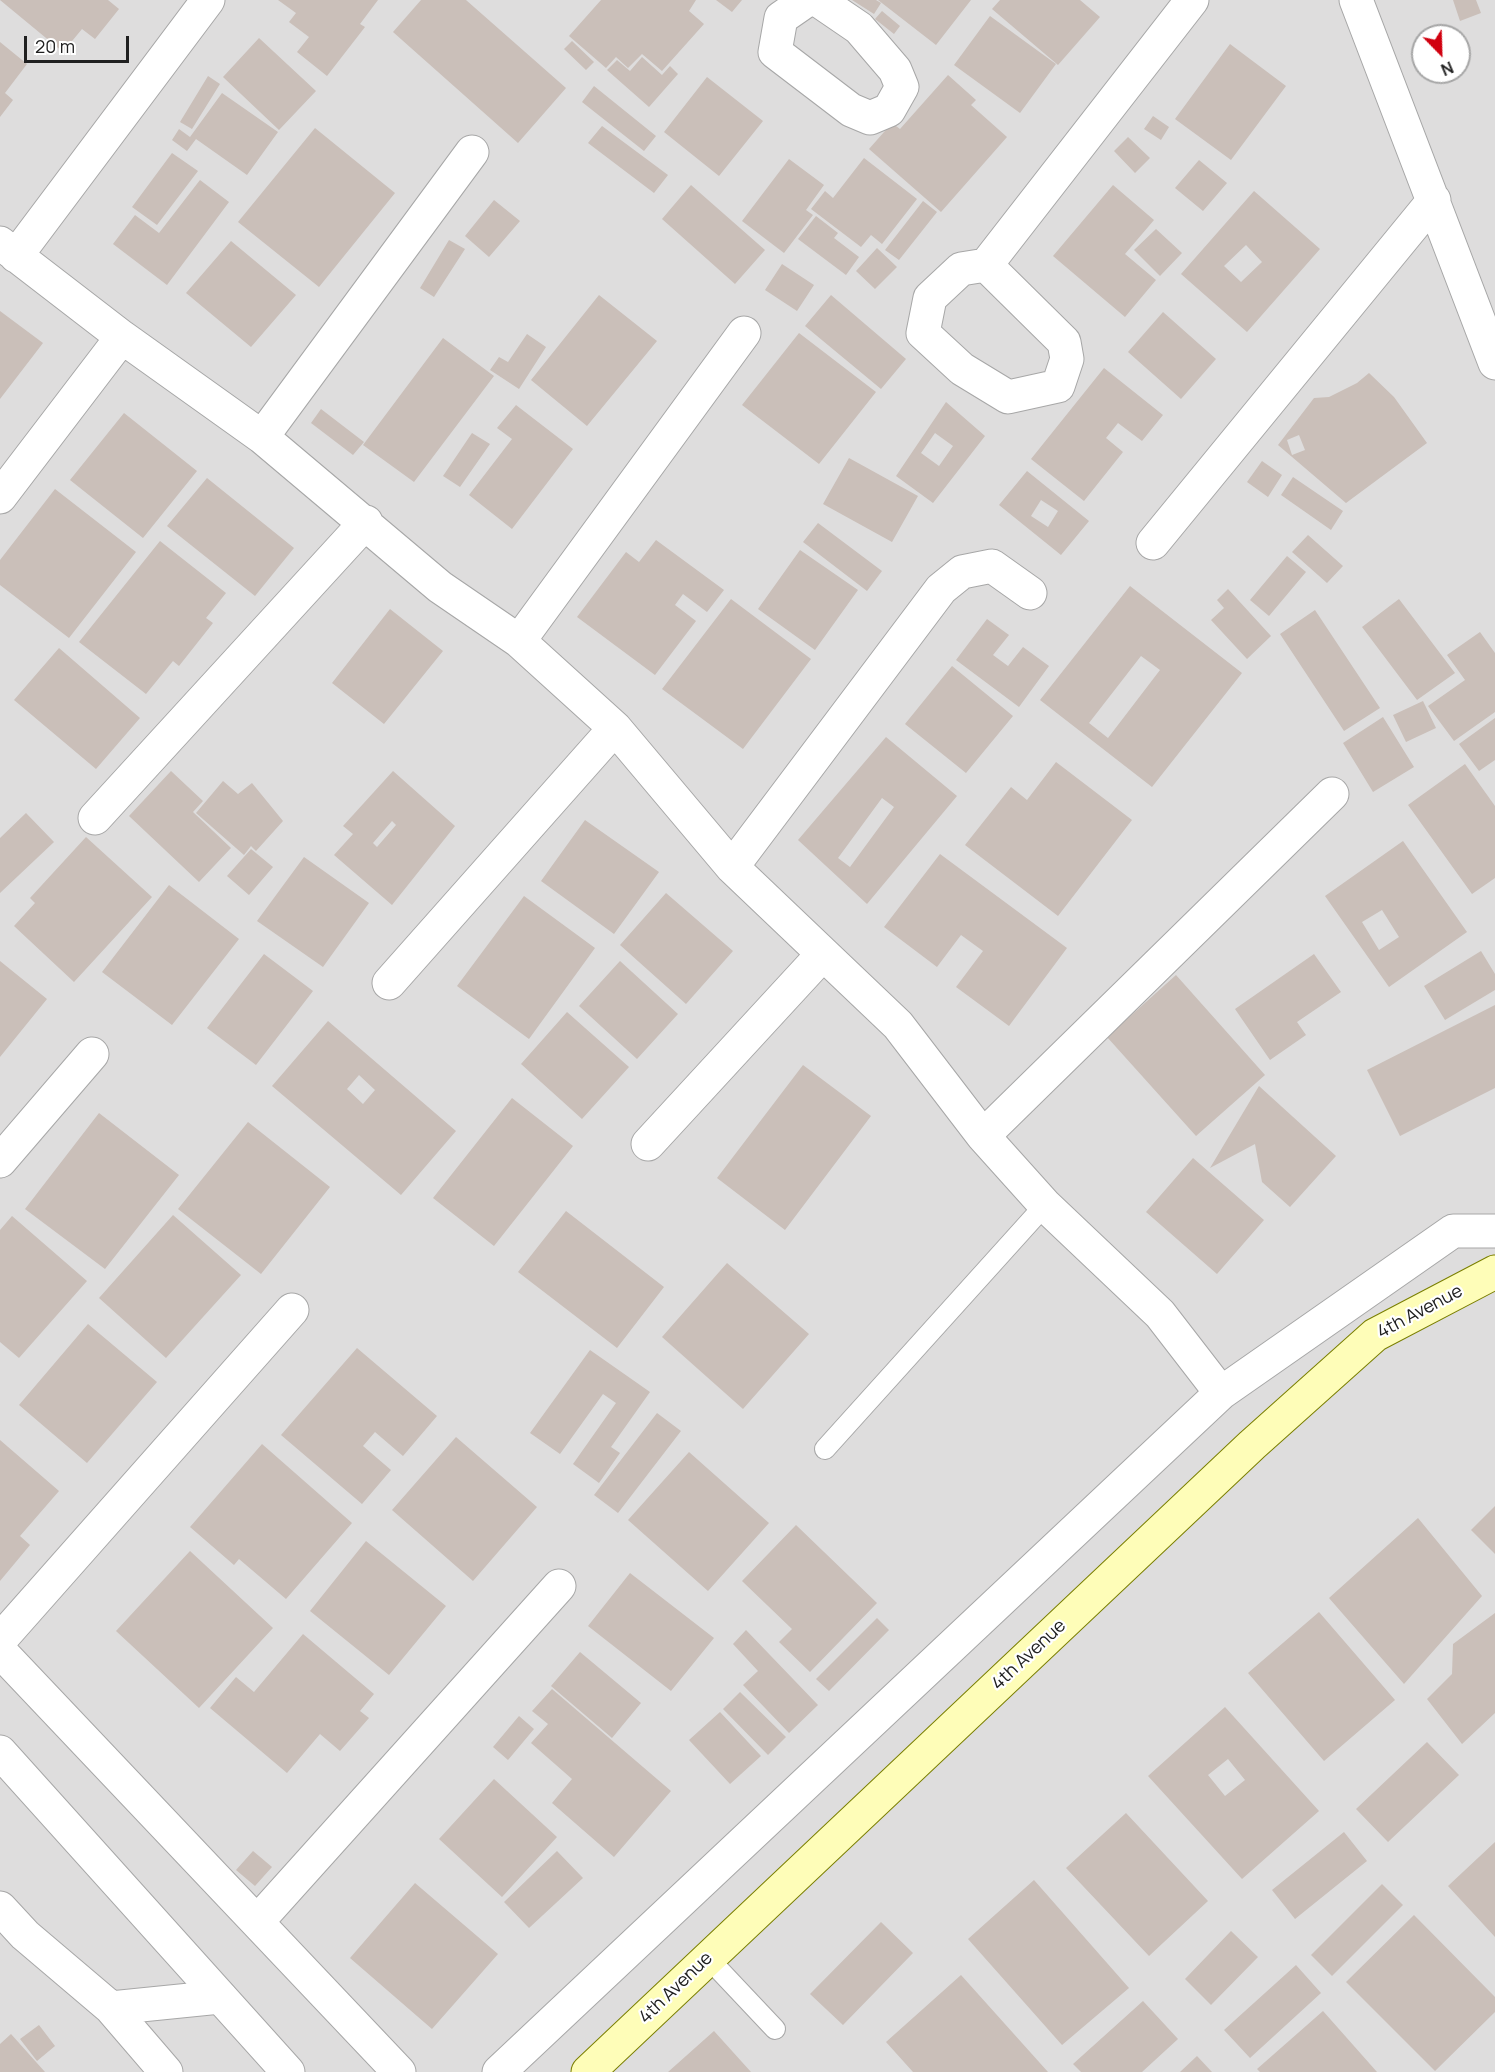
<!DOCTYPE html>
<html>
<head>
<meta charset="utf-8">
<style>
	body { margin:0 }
	#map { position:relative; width:1495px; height:2072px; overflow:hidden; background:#f1ede6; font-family:Manrope,sans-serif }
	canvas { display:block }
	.north { position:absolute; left:1411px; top:24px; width:60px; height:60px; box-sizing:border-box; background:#fff; border:2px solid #a6a6a6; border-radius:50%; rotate:157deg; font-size:16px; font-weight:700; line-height:24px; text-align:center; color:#202020 }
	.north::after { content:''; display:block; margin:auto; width:21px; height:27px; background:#d1000f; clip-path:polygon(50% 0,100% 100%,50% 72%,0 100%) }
	.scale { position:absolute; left:24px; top:36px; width:105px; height:27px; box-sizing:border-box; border:3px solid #202020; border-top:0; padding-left:8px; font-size:18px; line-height:21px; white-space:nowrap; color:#202020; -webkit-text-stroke:4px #fff; paint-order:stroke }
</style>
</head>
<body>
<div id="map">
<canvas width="1495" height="2072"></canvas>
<div class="north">N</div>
<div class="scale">20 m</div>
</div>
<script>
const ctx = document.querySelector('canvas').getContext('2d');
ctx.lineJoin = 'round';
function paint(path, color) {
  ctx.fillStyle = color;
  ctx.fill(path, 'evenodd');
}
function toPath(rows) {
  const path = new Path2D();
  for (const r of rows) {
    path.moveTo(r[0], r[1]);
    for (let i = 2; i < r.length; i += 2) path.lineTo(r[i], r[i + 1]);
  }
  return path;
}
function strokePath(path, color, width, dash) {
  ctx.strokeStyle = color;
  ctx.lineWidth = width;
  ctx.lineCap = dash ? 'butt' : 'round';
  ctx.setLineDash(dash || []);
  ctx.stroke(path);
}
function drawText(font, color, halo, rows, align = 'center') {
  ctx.font = font + ' Manrope,sans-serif';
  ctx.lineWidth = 4.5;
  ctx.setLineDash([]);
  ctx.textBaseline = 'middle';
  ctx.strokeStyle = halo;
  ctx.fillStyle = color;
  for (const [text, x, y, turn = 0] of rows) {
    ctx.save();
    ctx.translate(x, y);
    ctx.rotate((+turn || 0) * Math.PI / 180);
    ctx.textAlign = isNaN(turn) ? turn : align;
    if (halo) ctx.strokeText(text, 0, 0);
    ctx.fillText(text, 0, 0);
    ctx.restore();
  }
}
paint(toPath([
	[0,0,1495,0,1495,2072,0,2072],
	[1423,36,1459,36,1459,72,1423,72]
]), '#dedddd');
paint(toPath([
	[0,0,108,0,119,9,95,39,82,29,63,52],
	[278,0,378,0,360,24,365,27,327,76,297,52,309,37,289,22,296,13],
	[421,0,466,0,566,88,518,143,393,32],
	[601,0,696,0,689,11,704,24,662,71,642,54,628,68,616,57,606,68,569,36],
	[716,0,742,0,732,12],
	[852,0,876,0,881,3,874,14],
	[878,0,971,0,936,45],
	[1000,0,1080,0,1100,17,1058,65,992,9],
	[1453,0,1476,0,1481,13,1460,21],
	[882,11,900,26,894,34,875,19],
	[990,16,1056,64,1020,113,954,65],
	[259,38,316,91,279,130,223,77],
	[572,41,594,62,586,70,564,49],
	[0,42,27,64,5,93,13,100,0,117],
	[1230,44,1286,86,1231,160,1175,119],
	[642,57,662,75,670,66,678,74,649,107,607,70,617,60,630,71],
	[948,75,976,100,971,105,1007,137,941,212,869,149,892,123,900,129],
	[208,76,220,84,192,129,180,122],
	[707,77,763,121,719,176,664,132],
	[594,86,656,136,644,151,582,102],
	[222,93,278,132,247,175,196,139,187,151,172,140,179,129,190,137],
	[1153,116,1169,127,1161,140,1144,129],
	[602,126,668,175,654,193,588,143],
	[315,128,395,193,319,287,238,222],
	[1128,137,1150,158,1135,173,1114,151],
	[172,153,198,171,157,225,132,207],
	[864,158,917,199,882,244,871,235,861,247,811,209,825,191,833,198],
	[789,159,824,185,806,210,813,215,784,253,742,221],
	[1199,160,1227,183,1203,211,1175,188],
	[200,180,229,202,167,285,113,244,135,215,159,233],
	[691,185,765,250,735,284,662,219],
	[1113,185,1154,220,1125,254,1156,280,1125,317,1053,256],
	[1254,191,1320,249,1247,332,1181,274],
	[1246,245,1262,262,1241,282,1224,266],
	[494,200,520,221,489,257,465,236],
	[923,201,937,212,899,260,885,250],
	[816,216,838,233,834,238,859,257,846,275,798,239],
	[1156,229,1182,253,1160,276,1134,250],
	[449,240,465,249,434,297,420,288],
	[231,241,296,295,251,347,186,293],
	[877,248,897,267,875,289,856,271],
	[782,264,814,285,797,311,765,290],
	[599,295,657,341,587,426,531,380],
	[831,295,906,359,881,389,805,326],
	[0,311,43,343,0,399],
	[1163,312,1216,359,1181,399,1128,352],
	[799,333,876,392,819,464,742,405],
	[527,334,546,347,519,389,490,370,499,357,508,362],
	[443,338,494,376,414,482,363,445],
	[1104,368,1163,415,1142,441,1118,423,1106,438,1123,452,1084,501,1031,459],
	[1369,373,1394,397,1427,443,1346,503,1278,445,1314,398,1329,397,1357,383],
	[1299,435,1305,450,1292,455,1287,440],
	[946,402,985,436,933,503,896,476],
	[935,433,953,446,939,466,921,453],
	[516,405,573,449,512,529,469,495,512,439,497,428],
	[321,409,364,442,353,455,311,423],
	[124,413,197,471,143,538,70,480],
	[472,433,490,444,460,487,443,476],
	[849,458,918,496,892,542,823,504],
	[1262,461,1282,475,1268,497,1247,482],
	[1027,471,1089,521,1061,555,999,505],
	[1041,500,1058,511,1048,527,1031,516],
	[1293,477,1343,511,1331,530,1281,495],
	[207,478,294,548,255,596,167,526],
	[55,489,136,552,69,638,0,585,0,560],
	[818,523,882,571,867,591,803,542],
	[1308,535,1343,566,1327,583,1292,552],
	[656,540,724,590,707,612,683,594,675,605,696,621,655,675,577,617,626,552,639,562],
	[160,541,226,593,206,618,213,623,179,666,173,661,146,694,79,642],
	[800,550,858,590,815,650,758,609],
	[1287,556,1306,572,1269,616,1250,600],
	[1130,586,1242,673,1152,787,1040,700],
	[1141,656,1160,670,1108,738,1089,723],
	[1228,589,1271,636,1247,659,1211,620,1224,608,1217,600],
	[731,599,811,659,743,749,662,689],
	[1399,599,1455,673,1417,700,1362,627],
	[390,609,443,651,384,724,332,683],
	[1315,610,1380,708,1344,731,1280,634],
	[987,619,1009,635,993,655,1008,666,1023,647,1049,666,1019,707,956,660],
	[1480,632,1495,653,1495,712,1454,741,1428,706,1465,680,1447,655],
	[59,648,140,718,96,769,14,700],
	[952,666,1013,716,966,773,905,724],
	[1423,701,1436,728,1406,742,1393,715],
	[1383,717,1414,767,1373,792,1343,743],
	[1495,718,1495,760,1479,771,1459,744],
	[886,737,957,796,867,904,798,840],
	[882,798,894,807,850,867,838,858],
	[1056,762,1132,820,1058,916,965,845,1011,787,1027,800],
	[1465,764,1495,806,1495,878,1472,894,1408,805],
	[171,771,203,801,193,812,231,848,199,882,129,816],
	[393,771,455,826,392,905,334,855,353,834,343,826],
	[392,821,396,825,377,847,373,843],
	[223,781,238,794,252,783,283,821,256,851,251,846,244,855,196,813],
	[26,813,54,842,0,893,0,838],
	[585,820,659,872,614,934,541,881],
	[86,837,152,897,74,982,14,926,35,903,30,898],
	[1403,841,1467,932,1389,987,1325,896],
	[1382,910,1399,937,1379,950,1362,922],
	[251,849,273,867,249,895,227,876],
	[940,854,1067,948,1009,1026,956,987,983,951,961,935,937,967,884,927],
	[304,857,369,903,323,967,257,921],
	[169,885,239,939,172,1025,102,972],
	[666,893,733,951,686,1004,620,945],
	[524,896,595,948,529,1039,457,986],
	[1481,951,1495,974,1495,990,1445,1020,1424,986],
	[264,954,313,991,256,1065,207,1028],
	[1314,954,1341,992,1297,1022,1306,1035,1270,1060,1235,1009],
	[0,961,47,999,0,1057],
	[620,961,678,1014,637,1059,579,1006],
	[1176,975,1265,1075,1196,1136,1107,1037],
	[1495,1005,1495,1088,1400,1136,1367,1070],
	[567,1012,629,1067,582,1119,521,1064],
	[328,1021,456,1131,401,1195,272,1086],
	[359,1075,375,1090,363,1104,347,1089],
	[803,1065,871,1116,785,1230,717,1178],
	[1259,1086,1336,1156,1290,1207,1262,1182,1255,1144,1210,1168],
	[512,1098,573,1146,494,1246,433,1198],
	[99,1113,179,1175,105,1269,25,1209],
	[248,1122,330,1187,261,1274,178,1209],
	[1193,1158,1264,1220,1217,1274,1146,1212],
	[566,1211,664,1287,617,1348,518,1272],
	[173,1215,241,1275,166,1358,99,1298],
	[12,1216,87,1281,19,1358,0,1342,0,1230],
	[727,1263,809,1334,743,1409,662,1337],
	[88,1324,157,1382,87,1463,19,1405],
	[357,1348,437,1416,403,1456,375,1432,363,1446,391,1470,362,1504,281,1435],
	[590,1350,650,1392,611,1447,620,1453,599,1483,573,1464,616,1403,603,1394,560,1454,530,1433],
	[657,1413,681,1431,618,1513,594,1495],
	[456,1437,537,1507,473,1581,392,1510],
	[0,1440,59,1491,20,1536,30,1545,0,1581],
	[262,1444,352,1523,286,1599,239,1559,234,1565,190,1527],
	[689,1452,769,1523,708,1591,628,1520],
	[1495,1506,1495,1554,1471,1530],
	[1418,1518,1482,1596,1404,1684,1329,1598],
	[796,1525,877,1603,810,1672,779,1642,792,1629,742,1581],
	[366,1541,446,1606,389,1675,310,1611],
	[190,1551,273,1628,199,1708,116,1631],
	[630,1573,714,1638,671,1691,588,1626],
	[1319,1612,1395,1700,1324,1761,1248,1673],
	[1495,1613,1495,1713,1462,1744,1427,1699,1452,1674,1453,1644],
	[877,1618,889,1630,829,1691,816,1679],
	[746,1630,818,1705,789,1733,743,1685,758,1671,733,1644],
	[303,1634,374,1694,360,1711,369,1718,340,1751,320,1734,287,1773,210,1708,236,1677,254,1692],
	[580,1652,641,1703,612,1738,551,1686],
	[552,1689,671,1791,614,1857,552,1803,572,1779,531,1743,548,1724,532,1711],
	[740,1692,786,1737,768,1755,723,1709],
	[1225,1707,1319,1811,1242,1879,1148,1776],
	[1228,1759,1245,1780,1225,1796,1208,1775],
	[720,1712,761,1756,730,1784,689,1740],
	[519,1716,534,1729,508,1760,493,1747],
	[1427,1742,1459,1775,1388,1842,1356,1809],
	[494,1779,557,1837,502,1897,439,1839],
	[1126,1813,1208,1901,1149,1956,1066,1868],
	[1344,1832,1367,1861,1295,1919,1272,1890],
	[1495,1842,1495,1937,1448,1886],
	[253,1851,272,1867,255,1886,236,1870],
	[557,1851,583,1878,529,1928,504,1902],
	[1034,1880,1129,1988,1062,2045,968,1939],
	[415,1883,498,1954,432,2029,350,1958],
	[1382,1884,1403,1905,1332,1976,1311,1955],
	[1414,1915,1495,1997,1495,2012,1435,2071,1346,1982],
	[881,1922,913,1953,843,2025,810,1994],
	[1231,1931,1258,1957,1211,2005,1185,1979],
	[1296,1965,1321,1993,1250,2058,1224,2030],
	[961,1975,1048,2072,913,2072,886,2042],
	[1143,2001,1178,2039,1142,2072,1081,2072,1073,2064],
	[1323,2011,1377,2072,1260,2072,1257,2069],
	[39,2025,55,2046,37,2061,20,2039],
	[714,2031,751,2072,668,2072],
	[11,2034,45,2072,0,2072,0,2044],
	[1197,2056,1212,2072,1180,2072]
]), '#cabfb9');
const service = toPath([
	[825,1449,1045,1205],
	[708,1958,775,2029]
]);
const minor = toPath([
	[807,0,781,18,775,52,851,110,870,118,889,110,902,87,895,70,859,28,818,0],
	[1356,0,1495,363],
	[0,243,122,337,262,437,440,587,519,641,615,728,732,867,898,1025,983,1136,1045,1205,1160,1314,1221,1393],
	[16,256,208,0],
	[986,265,1064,342,1067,359,1058,386,1008,397,962,369,923,333,930,298,961,269,986,265,1192,0],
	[262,437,472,152],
	[0,497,122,337],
	[1153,543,1434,200],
	[519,641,744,333],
	[95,818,366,522],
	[732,867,941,589,962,572,992,566,1030,593],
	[389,983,615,728],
	[983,1136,1332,794],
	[648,1144,823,954],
	[0,1161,92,1054],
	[0,1640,292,1310],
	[0,1651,399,2072],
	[0,1908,25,1935,111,2008,166,2072],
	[257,1922,559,1586],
	[111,2008,220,1997],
	[499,2072,1221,1393,1453,1231,1495,1231]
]);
const tertiary = toPath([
	[0,1752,288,2072]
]);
const secondary = toPath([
	[588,2072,1252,1445,1375,1335,1495,1272]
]);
strokePath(service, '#a7a7a7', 22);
strokePath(minor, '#a7a7a7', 35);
strokePath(tertiary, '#a7a7a7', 35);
strokePath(secondary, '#7a7f00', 35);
strokePath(service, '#fff', 20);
strokePath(minor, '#fff', 33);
strokePath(tertiary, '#fff', 33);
strokePath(secondary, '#fefdb8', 33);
drawText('18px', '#202020', '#fff', [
	["4th Avenue",1420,1312,-28],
	["4th Avenue",1029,1655,-43],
	["4th Avenue",676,1988,-44]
]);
</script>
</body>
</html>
